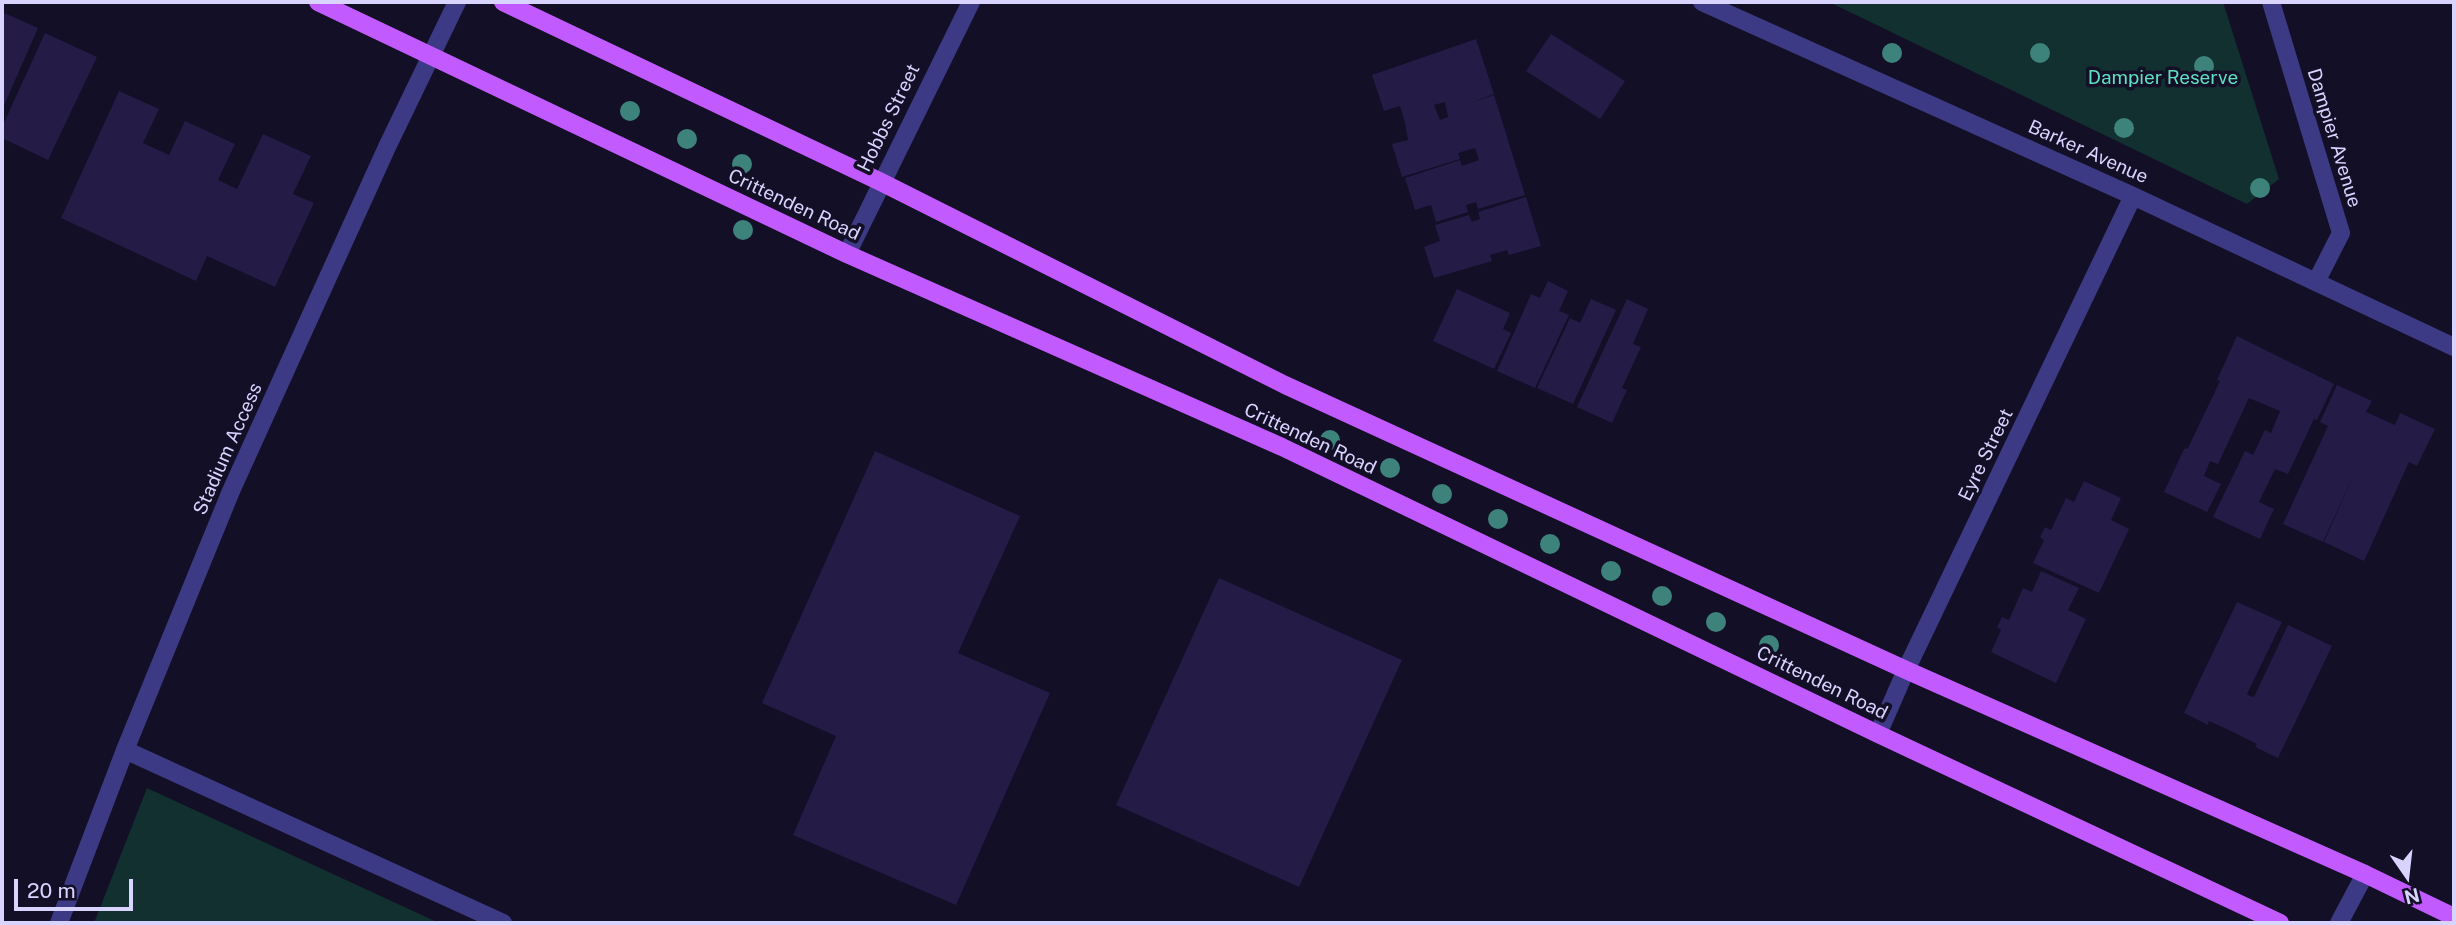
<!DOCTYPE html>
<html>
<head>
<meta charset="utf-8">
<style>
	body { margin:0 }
	#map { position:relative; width:2456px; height:925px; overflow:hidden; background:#130f26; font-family:"Public Sans",sans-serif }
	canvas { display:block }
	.frame { position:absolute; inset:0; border:4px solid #d9d4ff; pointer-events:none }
	.north { position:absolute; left:2372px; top:841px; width:70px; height:70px; -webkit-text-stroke:5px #130f26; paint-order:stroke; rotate:166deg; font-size:19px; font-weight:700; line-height:28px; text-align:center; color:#d9d4ff }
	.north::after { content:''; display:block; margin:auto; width:24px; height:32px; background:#d9d4ff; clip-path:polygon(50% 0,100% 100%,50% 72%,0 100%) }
	.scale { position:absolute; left:14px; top:879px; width:119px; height:32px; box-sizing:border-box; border:4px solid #d9d4ff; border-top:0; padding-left:9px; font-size:21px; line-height:24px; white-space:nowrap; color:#d9d4ff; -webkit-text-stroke:5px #130f26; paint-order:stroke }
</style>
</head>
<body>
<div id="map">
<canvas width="2456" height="925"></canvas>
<div class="frame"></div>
<div class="north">N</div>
<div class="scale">20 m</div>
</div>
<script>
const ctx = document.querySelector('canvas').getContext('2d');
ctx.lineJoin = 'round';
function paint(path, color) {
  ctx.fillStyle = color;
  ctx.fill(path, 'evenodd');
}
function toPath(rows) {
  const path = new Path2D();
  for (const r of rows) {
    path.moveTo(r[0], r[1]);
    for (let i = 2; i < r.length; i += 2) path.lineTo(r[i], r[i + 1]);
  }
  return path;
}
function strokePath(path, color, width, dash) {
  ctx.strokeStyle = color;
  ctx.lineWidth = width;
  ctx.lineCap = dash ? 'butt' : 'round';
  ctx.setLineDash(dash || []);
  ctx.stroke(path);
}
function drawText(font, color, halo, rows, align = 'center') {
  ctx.font = font + ' "Public Sans",sans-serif';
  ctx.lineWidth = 7;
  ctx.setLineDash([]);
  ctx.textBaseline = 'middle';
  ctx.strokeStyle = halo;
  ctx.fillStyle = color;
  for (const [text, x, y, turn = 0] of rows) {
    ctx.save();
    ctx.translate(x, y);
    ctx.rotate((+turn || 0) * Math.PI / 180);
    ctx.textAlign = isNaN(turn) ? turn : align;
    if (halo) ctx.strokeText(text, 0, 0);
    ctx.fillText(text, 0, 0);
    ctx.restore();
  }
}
paint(toPath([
	[1829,2,2223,2,2279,179,2247,204],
	[147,788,439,923,94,923]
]), '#12302f');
paint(toPath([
	[2,12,38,28,2,110],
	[45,33,97,57,48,160,2,138,2,127],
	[1551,34,1625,81,1600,119,1526,71],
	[1476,39,1494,94,1470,103,1494,95,1525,195,1478,209,1476,202,1466,205,1468,212,1436,222,1431,205,1415,210,1405,178,1460,160,1462,166,1479,160,1475,148,1458,153,1460,159,1402,177,1392,144,1408,140,1405,123,1400,106,1384,111,1372,75],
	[1445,102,1448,117,1440,120,1434,105],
	[119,91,159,109,143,143,169,155,185,121,235,144,218,180,237,189,263,134,311,156,293,194,314,203,275,287,207,256,196,281,61,218],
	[1526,197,1541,246,1509,255,1507,250,1490,255,1492,261,1434,278,1424,247,1440,241,1435,225,1469,215,1472,222,1480,219,1478,212],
	[1548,281,1568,291,1559,311,1569,315,1535,388,1497,371,1531,294,1540,298],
	[1457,289,1510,313,1503,329,1511,333,1494,369,1433,341],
	[1591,299,1616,310,1573,404,1537,388,1570,318,1580,323],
	[1627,299,1648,309,1633,344,1641,347,1622,388,1627,390,1612,423,1577,407],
	[2237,336,2334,384,2317,420,2314,419,2288,474,2275,469,2259,502,2274,509,2260,539,2213,517,2245,451,2253,455,2265,430,2271,433,2280,411,2249,398,2218,464,2210,461,2204,476,2221,484,2207,512,2164,492,2184,449,2188,448,2220,381,2217,380],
	[2337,385,2372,401,2366,412,2395,425,2400,413,2435,429,2417,466,2409,462,2364,561,2324,542,2355,472,2323,542,2283,524,2328,426,2320,422],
	[875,451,1020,516,958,653,1050,693,956,905,793,835,836,736,762,703],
	[2084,481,2121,498,2111,520,2129,529,2099,593,2033,563,2044,540,2040,537,2045,527,2051,530,2066,498,2074,502],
	[2041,571,2079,588,2068,610,2086,619,2056,683,1991,652,2001,630,1997,627,2002,617,2009,620,2023,588,2032,592],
	[1219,578,1402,660,1299,887,1116,805],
	[2237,602,2282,622,2247,694,2250,696,2254,697,2288,625,2332,646,2278,758,2255,747,2257,744,2233,732,2209,721,2208,725,2184,713]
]), '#241b47');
strokePath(toPath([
	[1702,2,2133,196,2454,347],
	[2271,2,2341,233,2316,282],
	[847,254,971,2],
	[1878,734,1906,670,2133,196],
	[125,750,503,923],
	[59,923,125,750,231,491,387,147,457,2],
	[2339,923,2365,874]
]), '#3d3a85', 18);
strokePath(toPath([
	[318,2,847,254,1282,447,1878,734,2280,923],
	[503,2,881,182,1285,385,1906,670,2365,874,2454,917]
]), '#c25bff', 18);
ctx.fillStyle = '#3d827b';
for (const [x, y] of [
	[1892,53],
	[2040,53],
	[2204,66],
	[630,111],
	[2124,128],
	[687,139],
	[742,164],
	[2260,188],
	[743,230],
	[1330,440],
	[1390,468],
	[1442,494],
	[1498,519],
	[1550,544],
	[1611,571],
	[1662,596],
	[1716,622],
	[1769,645]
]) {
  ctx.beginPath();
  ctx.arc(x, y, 10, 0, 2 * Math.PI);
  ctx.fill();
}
drawText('19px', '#5fe0c0', '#130f26', [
	["Dampier Reserve",2163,78]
]);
drawText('19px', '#d9d4ff', '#130f26', [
	["Hobbs Street",889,118,-64],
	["Dampier Avenue",2334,138,73],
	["Barker Avenue",2088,152,24],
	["Crittenden Road",794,205,25],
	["Crittenden Road",1310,439,25],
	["Stadium Access",228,449,-66],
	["Eyre Street",1986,455,-64],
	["Crittenden Road",1822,683,26]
]);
</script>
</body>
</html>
